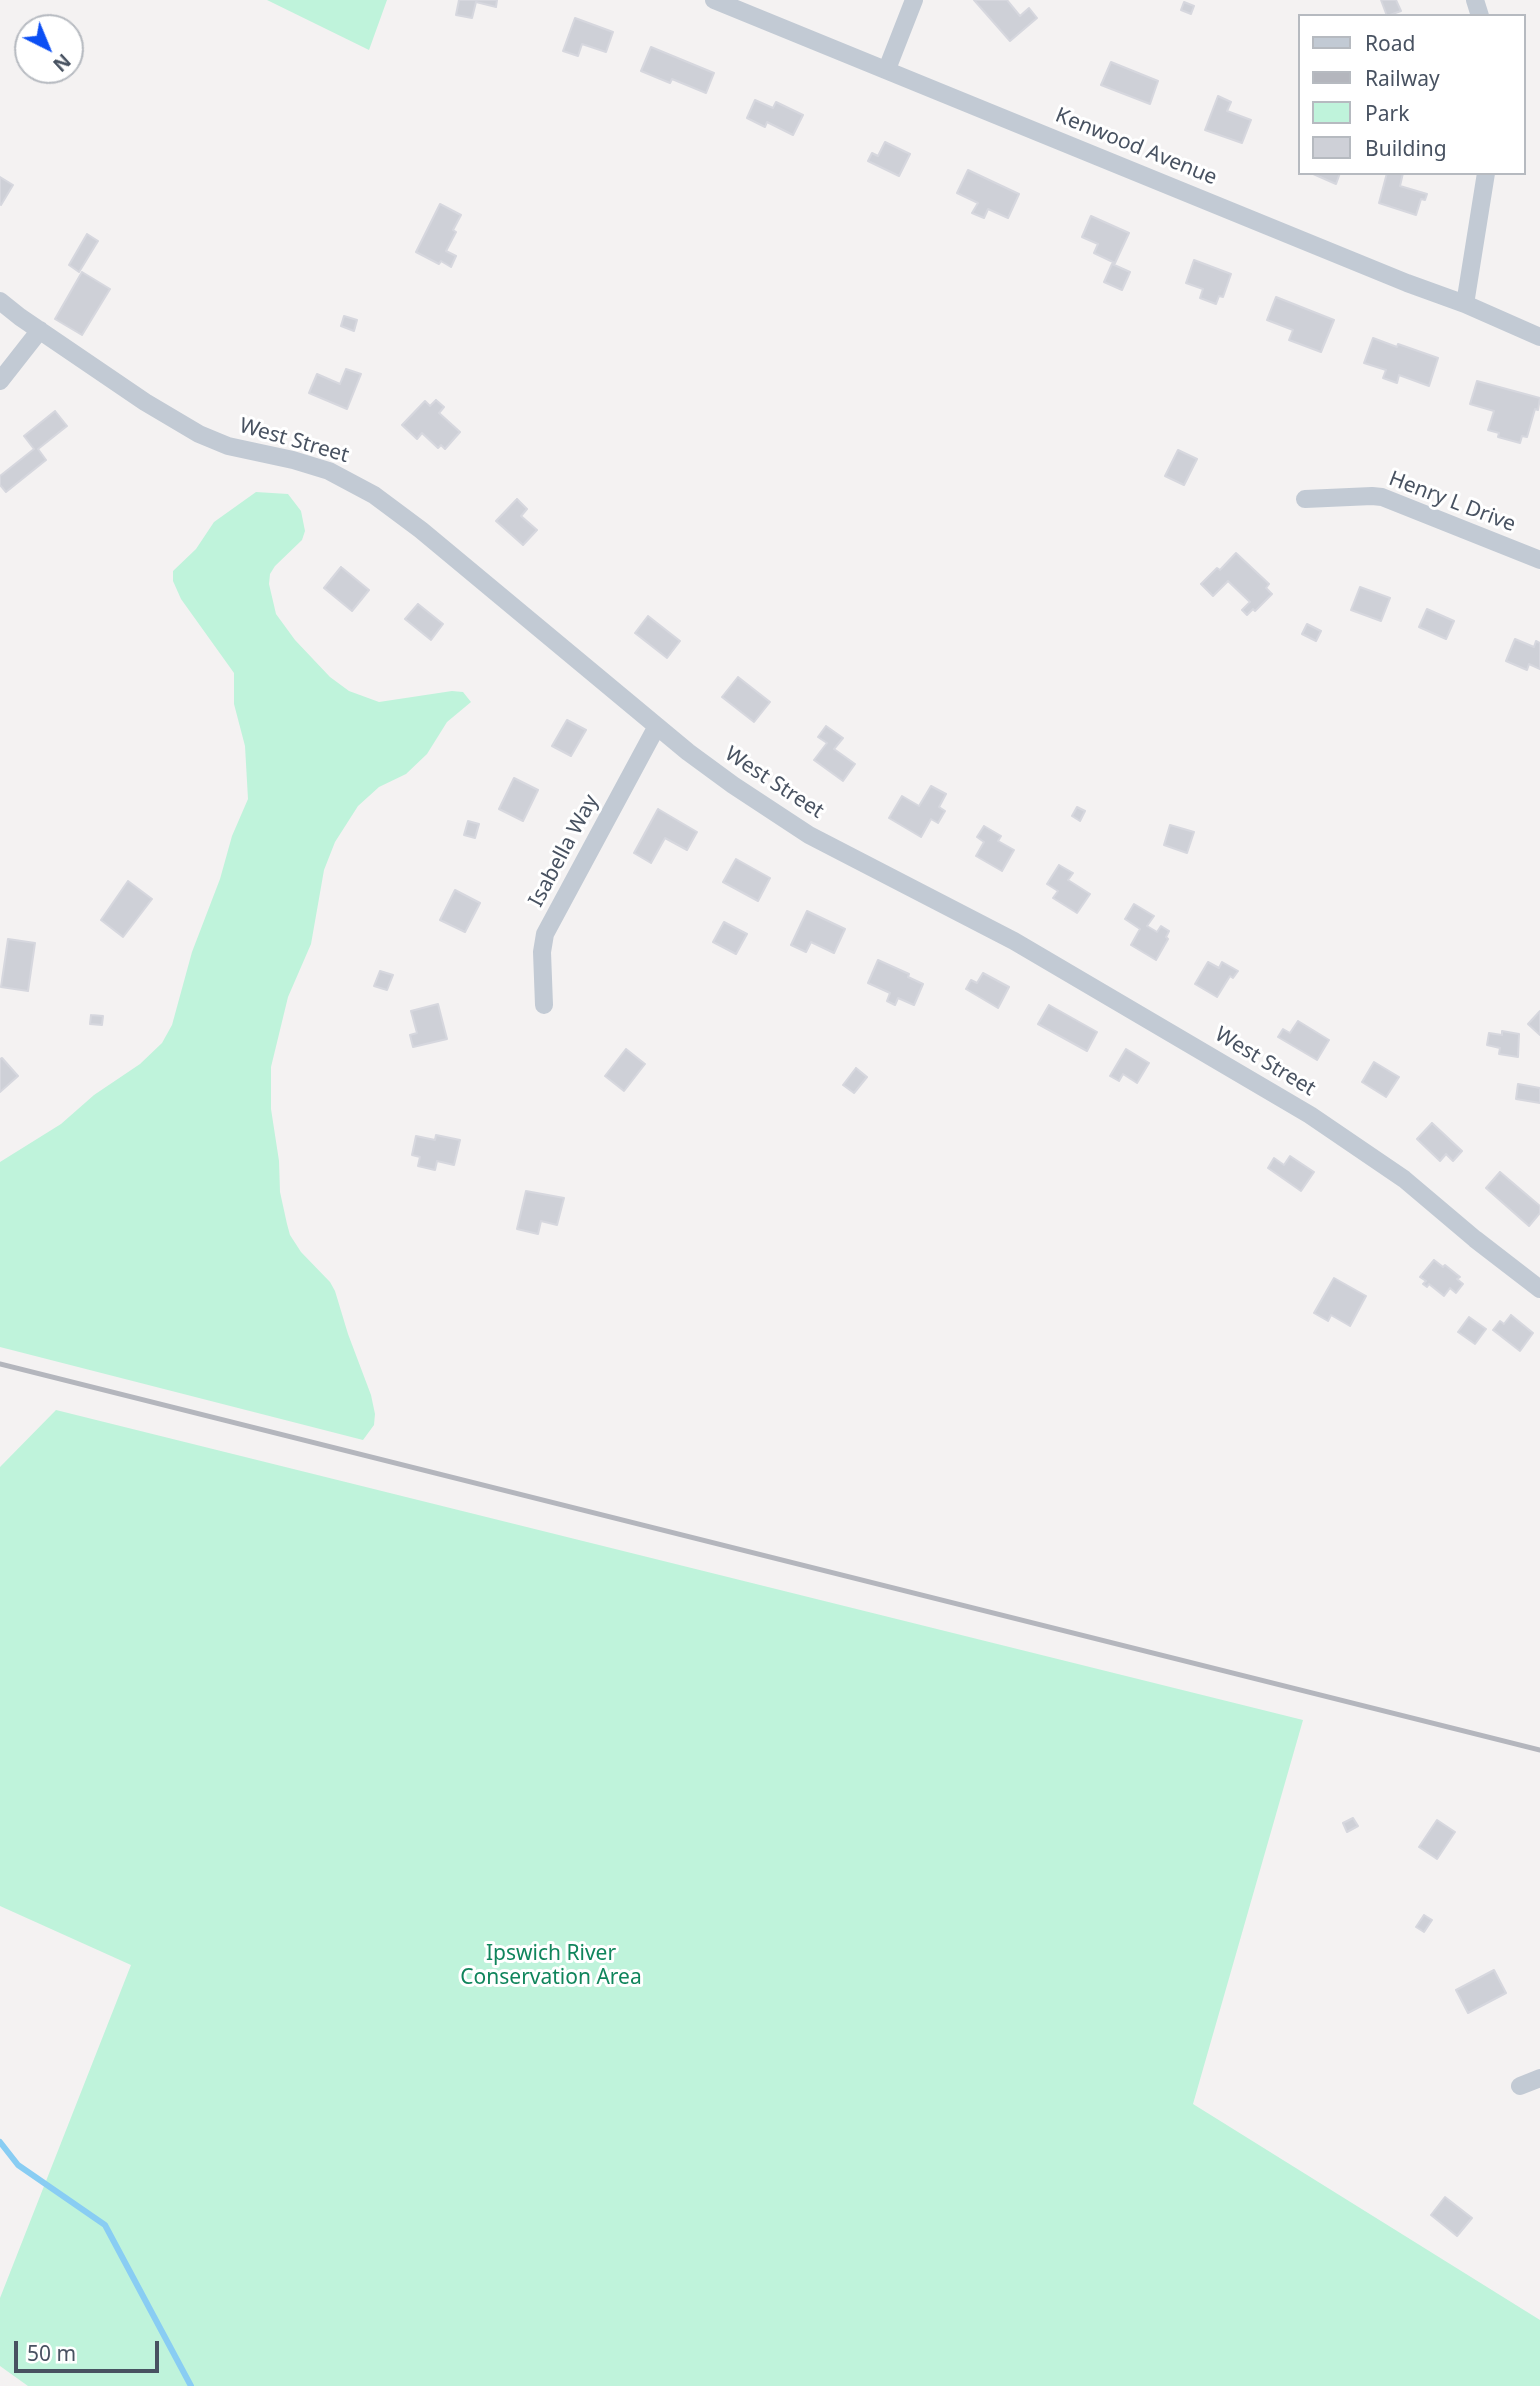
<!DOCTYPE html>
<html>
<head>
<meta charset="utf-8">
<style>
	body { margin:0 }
	#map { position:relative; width:1540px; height:2386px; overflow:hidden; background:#f4f2f2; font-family:"Noto Sans",sans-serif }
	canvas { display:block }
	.legend { position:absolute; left:1298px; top:14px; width:228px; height:161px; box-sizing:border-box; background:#fff; border:2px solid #b6bac0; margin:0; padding:9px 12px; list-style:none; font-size:21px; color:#485261 }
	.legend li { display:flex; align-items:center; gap:14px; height:35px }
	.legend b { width:35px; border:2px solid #b6bac0 }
	.north { position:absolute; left:14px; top:14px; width:70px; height:70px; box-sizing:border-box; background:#fff; border:2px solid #b6bac0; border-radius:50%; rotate:137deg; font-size:19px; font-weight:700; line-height:28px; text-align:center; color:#485261 }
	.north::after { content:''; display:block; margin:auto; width:24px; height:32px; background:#0c4ff4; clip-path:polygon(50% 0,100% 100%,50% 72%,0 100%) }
	.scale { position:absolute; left:14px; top:2341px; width:145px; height:32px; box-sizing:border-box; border:4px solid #485261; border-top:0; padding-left:9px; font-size:21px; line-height:24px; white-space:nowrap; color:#485261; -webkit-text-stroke:5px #fff; paint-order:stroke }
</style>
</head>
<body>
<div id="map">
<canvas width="1540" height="2386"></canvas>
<ul class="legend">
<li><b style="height:9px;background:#c2cad4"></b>Road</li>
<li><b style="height:9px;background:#b4b6bd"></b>Railway</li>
<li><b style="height:19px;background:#bff3db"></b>Park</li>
<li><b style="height:19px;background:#ced0d7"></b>Building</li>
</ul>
<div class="north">N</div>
<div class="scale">50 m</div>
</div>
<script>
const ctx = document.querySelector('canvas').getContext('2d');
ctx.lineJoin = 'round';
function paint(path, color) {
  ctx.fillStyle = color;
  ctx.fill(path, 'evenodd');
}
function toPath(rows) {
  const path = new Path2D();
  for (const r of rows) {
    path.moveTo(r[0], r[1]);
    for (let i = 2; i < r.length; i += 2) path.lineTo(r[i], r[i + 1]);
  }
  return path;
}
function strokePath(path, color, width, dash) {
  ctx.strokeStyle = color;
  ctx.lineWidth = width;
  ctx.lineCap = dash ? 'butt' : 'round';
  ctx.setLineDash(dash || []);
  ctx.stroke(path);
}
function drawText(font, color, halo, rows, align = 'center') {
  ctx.font = font + ' "Noto Sans",sans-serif';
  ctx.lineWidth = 6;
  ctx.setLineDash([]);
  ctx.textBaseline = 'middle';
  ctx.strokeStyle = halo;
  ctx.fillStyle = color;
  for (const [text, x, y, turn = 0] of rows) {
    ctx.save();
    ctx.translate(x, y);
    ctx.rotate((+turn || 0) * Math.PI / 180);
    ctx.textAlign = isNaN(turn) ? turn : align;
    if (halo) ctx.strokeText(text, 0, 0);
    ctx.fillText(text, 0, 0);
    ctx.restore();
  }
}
paint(toPath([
	[267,0,387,0,369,50],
	[256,492,288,494,301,511,305,531,302,540,275,566,270,574,269,584,276,614,295,640,330,677,349,691,379,702,452,691,463,692,471,702,447,722,427,754,406,774,379,787,358,806,335,842,324,870,311,944,288,997,271,1067,271,1109,279,1161,280,1192,287,1224,290,1235,301,1252,330,1282,335,1291,348,1334,371,1395,375,1414,374,1425,363,1440,0,1347,0,1162,61,1124,94,1095,140,1064,162,1043,172,1025,192,952,220,879,232,836,248,799,245,746,234,704,234,673,181,599,173,581,173,571,196,549,214,522],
	[56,1410,1303,1720,1193,2104,1540,2320,1540,2386,28,2386,0,2366,0,2298,131,1965,0,1906,0,1467]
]), '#bff3db');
strokePath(toPath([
	[0,2142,18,2165,105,2225,191,2386]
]), '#89cdf3', 6);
const building = toPath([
	[459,0,497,0,496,7,476,2,472,18,456,15,459,0],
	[974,0,1007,0,1020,16,1029,8,1037,18,1010,41,974,0],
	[1381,0,1396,0,1401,11,1387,16,1381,0],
	[1184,2,1194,6,1191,14,1181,10,1184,2],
	[575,18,613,32,606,52,582,44,578,56,563,51,575,18],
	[651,47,714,73,706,93,672,79,670,83,641,71,651,47],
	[1111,62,1158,81,1150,104,1101,85,1111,62],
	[1218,96,1231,102,1227,111,1251,120,1242,143,1205,130,1218,96],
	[755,100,773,108,776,102,803,115,793,135,767,122,765,127,747,118,755,100],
	[885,142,910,154,899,176,868,161,872,153,878,156,885,142],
	[968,170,1019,194,1008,218,988,209,984,218,972,213,978,203,957,193,968,170],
	[1311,173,1340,173,1336,184,1311,173],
	[1387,173,1403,173,1400,186,1427,194,1425,200,1421,199,1416,215,1379,203,1387,173],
	[0,177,13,185,1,205,0,204,0,177],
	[440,204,461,215,453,230,456,232,446,251,456,256,451,267,441,261,439,264,416,252,440,204],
	[1091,216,1129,233,1115,263,1094,253,1098,244,1082,237,1091,216],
	[87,234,98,241,79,272,69,265,87,234],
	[1194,260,1231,274,1223,297,1219,296,1216,304,1200,298,1203,289,1186,283,1194,260],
	[1112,264,1130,272,1122,290,1104,282,1112,264],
	[82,272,110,289,82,335,55,319,82,272],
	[1276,297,1334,320,1321,352,1289,340,1293,330,1267,320,1276,297],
	[344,316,357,320,354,331,341,326,344,316],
	[1373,338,1397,347,1398,344,1438,358,1429,386,1399,375,1397,383,1383,378,1386,370,1364,363,1373,338],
	[346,369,361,374,347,409,309,393,317,374,340,384,346,369],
	[1477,381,1540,398,1538,410,1535,409,1527,437,1522,436,1520,443,1498,437,1499,433,1488,430,1494,411,1470,404,1477,381],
	[436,400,444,407,439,413,460,432,445,449,441,445,438,448,422,433,417,439,402,425,425,401,430,406,436,400],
	[55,411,67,426,38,449,46,460,6,492,0,485,0,476,34,449,24,436,55,411],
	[1178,450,1197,459,1184,485,1165,476,1178,450],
	[517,499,527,509,521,516,537,530,523,545,496,521,517,499],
	[1236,553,1269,584,1266,588,1272,594,1255,611,1253,609,1247,615,1242,610,1250,602,1228,581,1213,596,1201,584,1217,568,1220,570,1236,553],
	[341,567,369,590,352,611,324,588,341,567],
	[1360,587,1390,598,1381,621,1351,610,1360,587],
	[418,604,443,624,431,640,405,619,418,604],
	[1427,609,1454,621,1446,639,1419,627,1427,609],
	[648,616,680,641,667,658,635,633,648,616],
	[1307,624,1321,631,1316,641,1302,634,1307,624],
	[1515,639,1534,647,1536,641,1540,643,1540,669,1529,664,1527,670,1506,661,1515,639],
	[738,677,770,702,754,722,722,697,738,677],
	[567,720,586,730,571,756,552,746,567,720],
	[826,726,843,738,834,749,855,764,843,781,814,760,827,743,818,737,826,726],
	[514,778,538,790,523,821,499,809,514,778],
	[931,786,946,794,939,807,945,811,938,823,931,819,921,837,889,818,902,796,919,806,931,786],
	[1077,807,1085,811,1080,821,1072,816,1077,807],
	[658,809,697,832,687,850,665,838,651,863,634,853,658,809],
	[468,821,479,824,475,838,464,835,468,821],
	[1170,825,1194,832,1187,853,1164,845,1170,825],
	[984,826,1001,836,998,841,1014,850,1002,871,976,856,984,842,977,837,984,826],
	[736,859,770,878,758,901,723,882,736,859],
	[1059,865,1073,873,1068,880,1090,894,1077,913,1053,898,1058,891,1047,884,1059,865],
	[128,881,152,899,123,937,101,920,128,881],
	[455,890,480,903,465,932,440,920,455,890],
	[1134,904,1154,916,1147,926,1157,932,1161,926,1169,931,1166,937,1168,939,1156,960,1131,945,1140,929,1125,919,1134,904],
	[807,911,845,929,834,953,811,942,806,952,791,945,807,911],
	[724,922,747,934,736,954,713,942,724,922],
	[8,939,35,943,28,991,1,987,8,939],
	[878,960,909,974,908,977,923,984,914,1005,898,998,895,1005,887,1001,890,993,868,983,878,960],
	[1208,962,1219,968,1222,962,1238,971,1233,978,1230,976,1217,997,1195,984,1208,962],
	[380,971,393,975,387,990,374,986,380,971],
	[983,973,1009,987,998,1008,966,989,971,980,977,983,983,973],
	[438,1004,447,1039,413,1047,410,1035,417,1033,411,1011,438,1004],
	[1049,1005,1097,1032,1087,1051,1038,1024,1049,1005],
	[1540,1011,1540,1035,1528,1024,1540,1011],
	[91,1015,103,1016,102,1025,90,1024,91,1015],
	[1298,1021,1329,1040,1317,1060,1278,1037,1283,1029,1290,1033,1298,1021],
	[1502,1031,1519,1034,1518,1057,1499,1054,1500,1048,1487,1045,1489,1033,1502,1035,1502,1031],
	[626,1049,645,1064,624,1091,605,1076,626,1049],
	[1126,1049,1149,1063,1137,1083,1123,1074,1119,1081,1110,1076,1126,1049],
	[2,1058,18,1076,0,1092,0,1059,2,1058],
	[1374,1062,1399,1077,1386,1097,1362,1082,1374,1062],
	[856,1068,867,1077,854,1093,843,1085,856,1068],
	[1518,1084,1540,1088,1540,1103,1516,1099,1518,1084],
	[1432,1123,1462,1151,1453,1161,1446,1154,1440,1161,1417,1139,1432,1123],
	[436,1135,460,1140,454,1165,437,1161,435,1170,418,1166,420,1157,412,1155,416,1136,435,1140,436,1135],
	[1290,1156,1314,1172,1301,1191,1268,1168,1274,1158,1284,1165,1290,1156],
	[1500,1172,1540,1206,1540,1213,1529,1226,1486,1188,1500,1172],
	[526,1191,564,1198,557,1225,541,1221,538,1234,517,1229,526,1191],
	[1434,1260,1443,1267,1445,1265,1460,1277,1457,1279,1463,1284,1456,1293,1450,1288,1444,1296,1429,1284,1427,1287,1423,1284,1426,1281,1420,1277,1434,1260],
	[1334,1278,1366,1296,1350,1326,1331,1315,1328,1321,1314,1313,1334,1278],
	[1511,1315,1533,1333,1520,1351,1493,1330,1500,1321,1504,1324,1511,1315],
	[1469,1317,1486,1329,1475,1344,1458,1332,1469,1317],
	[1353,1818,1358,1826,1347,1832,1343,1823,1353,1818],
	[1437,1820,1455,1832,1437,1859,1419,1847,1437,1820],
	[1424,1915,1432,1920,1424,1932,1416,1927,1424,1915],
	[1494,1970,1506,1993,1468,2013,1456,1990,1494,1970],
	[1445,2197,1472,2218,1457,2236,1431,2215,1445,2197]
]);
paint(building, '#ced0d7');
strokePath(building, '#d6d7de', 2);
strokePath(toPath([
	[714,0,1407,283,1465,304,1540,337],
	[1475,0,1480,16],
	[887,69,914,0],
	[0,301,20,317,145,402,199,434,228,446,293,460,329,471,374,495,421,530,688,752,733,785,809,835,1014,941,1310,1115,1404,1179,1475,1239,1540,1289],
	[1465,304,1486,173],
	[0,381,40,330],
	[1305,499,1372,496,1382,497,1540,560],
	[544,1005,542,952,545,934,657,726],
	[1520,2086,1540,2078]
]), '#c2cad4', 18);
strokePath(toPath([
	[0,1364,1540,1750]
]), '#b4b6bd', 5);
drawText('21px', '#485261', '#fff', [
	["Kenwood Avenue",1136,147,22],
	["West Street",294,441,16],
	["Henry L Drive",1452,502,21],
	["West Street",774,783,33],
	["Isabella Way",564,851,-62],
	["West Street",1265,1062,31]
]);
drawText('21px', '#10855c', '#fff', [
	["Ipswich River",551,1954],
	["Conservation Area",551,1978]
]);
</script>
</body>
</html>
